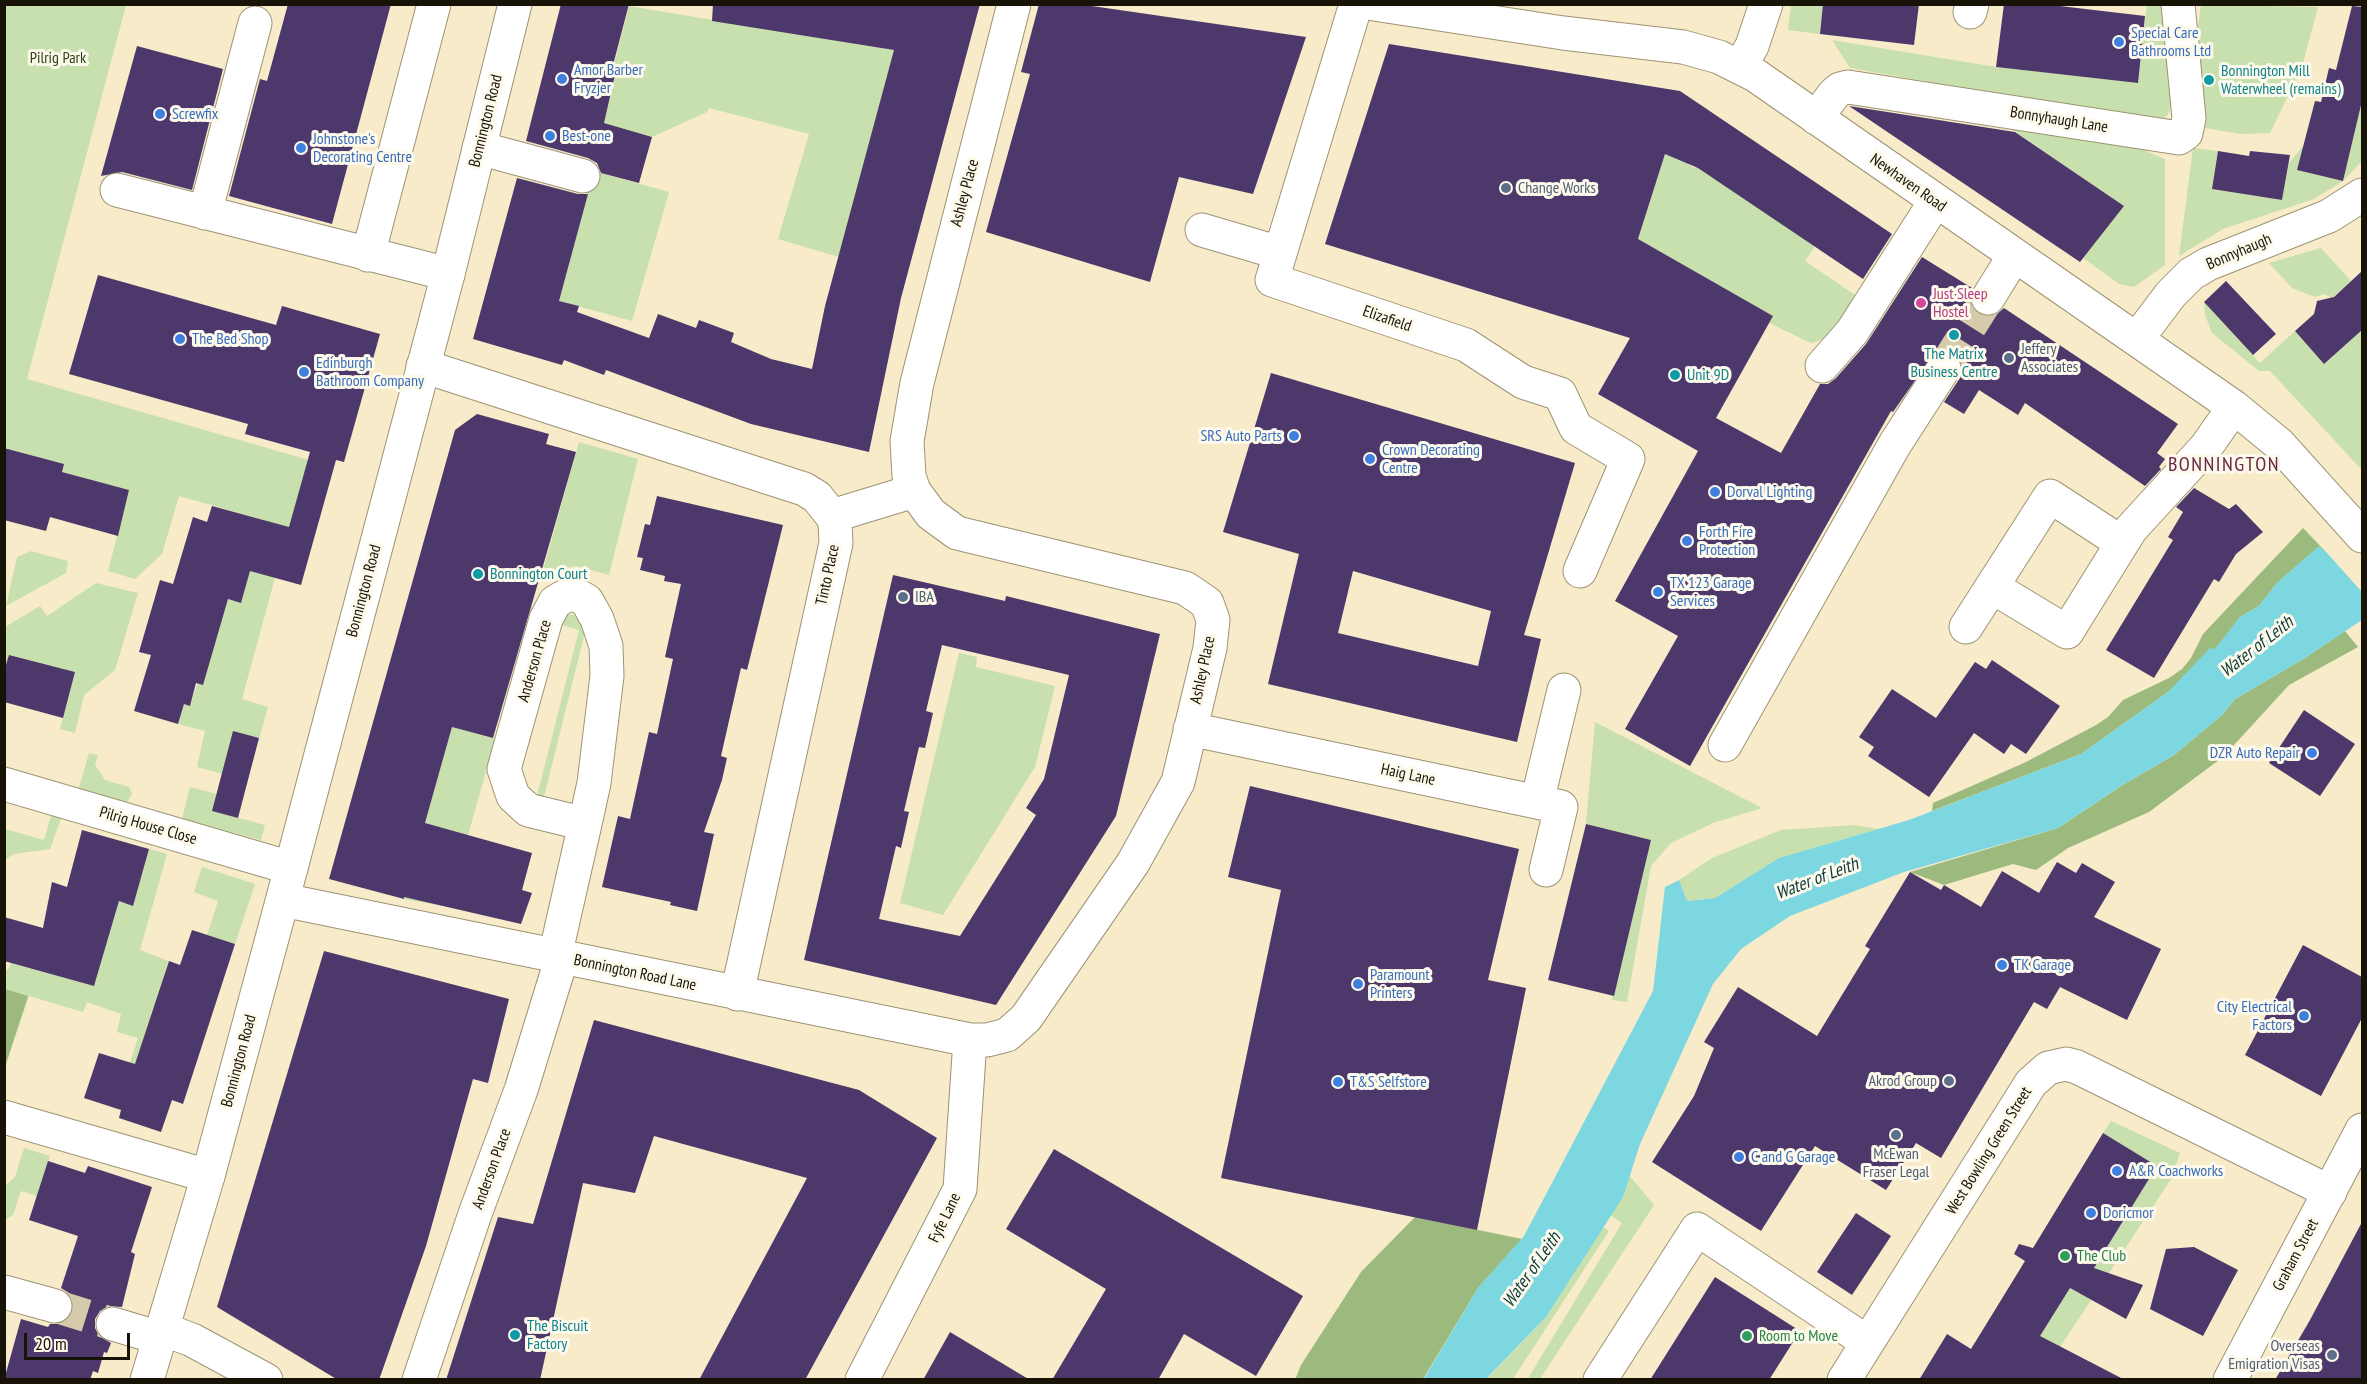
<!DOCTYPE html>
<html>
<head>
<meta charset="utf-8">
<style>
	body { margin:0 }
	#map { position:relative; width:2367px; height:1384px; overflow:hidden; background:#f7ebc9; font-family:"PT Sans Narrow",sans-serif }
	canvas { display:block }
	.frame { position:absolute; inset:0; border:6px solid #171307; pointer-events:none }
	.scale { position:absolute; left:24px; top:1333px; width:106px; height:27px; box-sizing:border-box; border:3px solid #171307; border-top:0; padding-left:8px; font-size:18px; line-height:21px; white-space:nowrap; color:#171307; -webkit-text-stroke:4px #fdf9eb; paint-order:stroke }
</style>
</head>
<body>
<div id="map">
<canvas width="2367" height="1384"></canvas>
<div class="frame"></div>
<div class="scale">20 m</div>
</div>
<script>
const ctx = document.querySelector('canvas').getContext('2d');
ctx.lineJoin = 'round';
function paint(path, color) {
  ctx.fillStyle = color;
  ctx.fill(path, 'evenodd');
}
function toPath(rows) {
  const path = new Path2D();
  for (const r of rows) {
    path.moveTo(r[0], r[1]);
    for (let i = 2; i < r.length; i += 2) path.lineTo(r[i], r[i + 1]);
  }
  return path;
}
function strokePath(path, color, width, dash) {
  ctx.strokeStyle = color;
  ctx.lineWidth = width;
  ctx.lineCap = dash ? 'butt' : 'round';
  ctx.setLineDash(dash || []);
  ctx.stroke(path);
}
function drawText(font, color, halo, rows, align = 'center') {
  ctx.font = font + ' "PT Sans Narrow",sans-serif';
  ctx.lineWidth = 6;
  ctx.setLineDash([]);
  ctx.textBaseline = 'middle';
  ctx.strokeStyle = halo;
  ctx.fillStyle = color;
  for (const [text, x, y, turn = 0] of rows) {
    ctx.save();
    ctx.translate(x, y);
    ctx.rotate((+turn || 0) * Math.PI / 180);
    ctx.textAlign = isNaN(turn) ? turn : align;
    if (halo) ctx.strokeText(text, 0, 0);
    ctx.fillText(text, 0, 0);
    ctx.restore();
  }
}
paint(toPath([
	[4,5,126,5,27,379,316,462,275,578,242,699,268,707,253,760,223,774,197,767,205,731,178,724,184,704,190,705,228,599,241,603,264,520,179,496,162,554,135,579,108,571,129,490,62,472,64,464,5,448],
	[1791,5,1823,5,1820,34,1788,30],
	[2147,5,2166,5,2172,105,2167,116,2158,122,1850,68,1832,40,1996,67,2137,83],
	[2201,5,2318,7,2302,67,2270,133,2241,134,2199,127,2196,41],
	[629,6,906,52,887,77,839,257,778,239,809,134,709,108,707,112,652,137,600,122,611,90,616,70,613,69],
	[1684,94,1688,164,1694,168,1701,166,1815,246,1805,261,1864,301,1831,337,1811,343,1769,323,1773,316,1638,240],
	[2362,101,2362,161,2343,181,2314,199,2223,229,2179,256,2193,148,2218,151,2212,189,2282,200,2289,163,2303,146,2303,171,2343,181],
	[2013,130,2136,147,2165,159,2165,265,2134,287,2119,284,2083,258,2124,206],
	[594,171,669,192,632,321,545,297,566,275],
	[2321,248,2351,281,2332,298,2324,294,2315,297,2292,288,2269,263],
	[2204,302,2260,363,2295,331,2324,364,2362,330,2362,470,2270,371,2259,371,2212,333,2205,315],
	[579,442,638,459,609,575,576,566,553,571,541,577],
	[31,551,68,561,66,573,6,606,17,557],
	[96,583,138,593,115,670,84,695,75,733,60,729,75,672,9,655,5,671,5,627,40,606,47,616],
	[568,614,577,616,585,632,544,797,537,796,579,630,558,624],
	[959,653,977,657,976,667,1055,686,1035,767,943,915,900,903],
	[1595,722,1762,808,1713,823,1671,843,1651,866,1627,1002,1612,1000,1651,840,1586,824],
	[452,727,495,739,448,907,404,899],
	[89,753,98,755,95,765,105,780,129,787,132,794,127,802,124,804,78,791],
	[190,787,217,794,213,811,265,825,261,840,182,819],
	[52,813,62,816,50,849,14,854,5,860,5,829,44,840],
	[1855,825,1878,829,1779,858,1715,898,1687,901,1679,880,1712,858,1781,830],
	[149,849,167,854,140,950,168,961,163,978,174,982,154,1006,149,1022,160,1026,146,1069,130,1063,138,1038,117,1032,121,1014,87,1002,83,1012,29,996,5,1067,5,969,8,970,11,963,94,986,119,901,133,905],
	[202,867,255,884,235,944,207,935,218,901,194,892],
	[2111,1121,2180,1153,2171,1179,2060,1347,2018,1378,1971,1349,1975,1342,2019,1369,2070,1288,2078,1293,2157,1166,2103,1133],
	[24,1148,50,1156,37,1196,21,1191,13,1215,5,1220,5,1186,15,1177],
	[1628,1174,1654,1205,1540,1379,1527,1380,1622,1223,1610,1215,1623,1197],
	[1603,1227,1609,1231,1513,1379,1486,1380,1546,1317]
]), '#c7e0ad');
paint(toPath([
	[2303,528,2327,553,2309,555,2277,583,2259,606,2240,617,2215,650,2168,692,2081,754,1932,811,1933,803,2026,762,2096,725,2108,717,2123,700,2169,678,2182,669,2191,658,2203,634],
	[2345,631,2358,647,2289,685,2223,757,2149,812,2068,848,2036,870,2013,864,1944,885,1910,872,2058,828,2121,786,2174,755,2222,715,2235,699,2305,658],
	[5,989,28,996,5,1067,4,989],
	[1415,1217,1522,1239,1478,1288,1423,1379,1295,1380,1301,1365,1361,1272]
]), '#9dba7e');
paint(toPath([
	[2362,528,2362,620,2305,658,2235,699,2222,715,2174,755,2121,786,2058,828,1904,872,1790,916,1741,949,1713,984,1640,1144,1623,1197,1546,1317,1486,1379,1423,1380,1478,1288,1524,1236,1653,991,1665,887,1679,880,1687,901,1715,898,1779,858,1909,820,2081,754,2168,692,2210,648,2215,649,2240,617,2259,606,2277,583,2319,546,2327,553]
]), '#7dd7e1');
paint(toPath([
	[2362,525,2362,592,2318,543,2327,549]
]), '#f7ebc9');
paint(toPath([
	[288,4,391,4,332,224,229,196,260,79,267,81],
	[561,4,629,4,612,69,616,70,604,123,652,137,639,183,601,173,597,163,588,158,526,141],
	[713,4,980,4,901,298,869,452,751,424,606,370,604,375,564,360,562,365,473,339,517,178,578,194,588,194,559,301,579,306,577,312,649,338,658,314,696,328,699,320,734,333,731,342,771,359,812,369,825,306,894,50,712,21],
	[1039,4,1078,4,1306,37,1253,194,1179,177,1150,282,986,232,1030,74,1021,72],
	[1823,4,1919,4,1914,45,1820,34],
	[2004,4,2043,4,2145,16,2138,83,1996,67],
	[2352,6,2362,7,2362,101,2343,181,2297,170,2315,101,2321,102,2329,68,2336,70],
	[1389,44,1680,91,1892,234,1863,279,1698,168,1665,154,1638,239,1773,316,1716,418,1781,453,1820,384,1828,384,1836,378,1866,344,1922,257,1972,288,1969,298,1971,306,1978,314,1988,317,1997,314,2004,308,2178,424,2157,453,2165,459,2159,467,2161,469,2145,486,2025,403,2018,415,1979,390,1964,414,1944,402,1960,378,1963,368,1961,360,1954,352,1944,349,1935,352,1893,412,1891,411,1690,766,1625,729,1678,636,1615,601,1698,451,1598,394,1630,338,1325,244],
	[137,46,223,69,192,190,122,172,101,176],
	[1849,106,2015,132,2124,206,2080,262],
	[2218,151,2249,156,2250,151,2290,155,2282,200,2212,189],
	[2362,271,2362,330,2324,364,2295,331,2314,314,2317,301,2334,297],
	[98,275,276,325,282,306,380,334,344,462,336,460,301,585,250,571,241,603,228,599,203,685,196,683,190,706,184,704,178,724,134,711,151,655,139,652,160,580,173,584,193,517,207,522,212,506,289,527,310,452,245,434,248,424,69,374],
	[2226,281,2276,334,2253,355,2204,302],
	[1271,373,1575,463,1524,635,1541,639,1517,742,1268,684,1299,554,1223,532],
	[1353,571,1491,611,1478,666,1338,633],
	[477,414,549,434,546,444,576,452,493,738,452,727,425,823,532,853,522,890,532,893,521,924,404,897,404,899,329,879,455,430],
	[4,448,64,464,62,472,129,490,118,536,50,517,46,531,4,520],
	[2194,488,2229,509,2236,504,2263,532,2236,554,2219,582,2214,579,2154,678,2106,650,2173,540,2168,537,2183,512,2176,507],
	[657,496,783,525,747,670,741,668,721,756,727,758,722,780,704,832,714,834,697,911,670,905,671,902,602,887,618,816,630,819,649,732,657,734,673,659,665,657,681,584,664,581,665,576,640,570,643,558,637,557,645,524,650,525],
	[893,575,1005,601,1006,596,1160,634,1116,816,996,1005,804,960],
	[942,645,1069,675,1044,779,1026,808,1036,815,960,936,879,919,896,846,901,848,909,812,904,811,919,747,925,748,933,713,926,711],
	[9,655,75,672,63,718,4,702,4,671],
	[1992,660,2060,706,2026,754,2011,744,2004,754,1974,733,1929,797,1868,756,1874,747,1859,737,1892,689,1936,718,1975,662,1986,669],
	[2304,710,2355,744,2320,796,2269,763],
	[233,731,259,738,238,818,212,811],
	[1250,786,1519,849,1488,980,1526,988,1477,1230,1221,1178,1281,890,1228,877],
	[1586,824,1651,840,1614,996,1548,980],
	[82,830,149,849,133,906,119,901,94,986,4,961,4,917,43,928,52,882,67,887],
	[2057,862,2076,873,2082,863,2115,882,2094,917,2161,949,2127,1020,2060,987,2047,1009,2034,1002,1941,1158,1916,1143,1886,1190,1815,1146,1761,1231,1652,1162,1694,1096,1714,1048,1704,1042,1738,987,1817,1036,1870,949,1865,946,1910,872,1941,890,1944,885,1981,907,2002,871,2039,893],
	[192,930,235,944,183,1104,172,1100,161,1132,119,1118,121,1110,84,1098,99,1053,135,1064,169,961,180,965],
	[2303,945,2362,977,2362,1018,2321,1096,2245,1055],
	[324,951,509,999,488,1083,473,1079,426,1246,379,1380,338,1380,217,1307],
	[594,1020,859,1090,937,1138,805,1380,699,1380,807,1178,654,1136,635,1193,583,1183,540,1380,446,1380,498,1217,533,1224],
	[2103,1133,2157,1166,2094,1268,2143,1285,2126,1319,2070,1288,2040,1336,2125,1380,1919,1380,1947,1334,1971,1349,2025,1261,2014,1254,2019,1244,2033,1248],
	[1054,1149,1303,1296,1256,1376,1184,1334,1158,1380,1052,1380,1106,1289,1006,1229],
	[48,1161,85,1173,88,1166,152,1187,131,1252,135,1254,122,1307,108,1306,100,1311,95,1319,95,1328,99,1336,111,1343,107,1353,104,1352,98,1373,93,1371,90,1380,4,1380,21,1319,48,1327,50,1324,59,1324,68,1320,73,1310,73,1301,69,1293,61,1288,78,1236,29,1220],
	[1856,1213,1891,1236,1852,1295,1817,1272],
	[2362,1222,2362,1380,2275,1380,2310,1320],
	[2194,1247,2238,1270,2203,1336,2150,1309,2166,1249],
	[1715,1277,1800,1331,1769,1380,1650,1380],
	[950,1332,1030,1380,923,1380]
]), '#4d386b');
strokePath(toPath([
	[1944,368,1988,298],
	[55,1306,113,1324]
]), '#d5cbac', 33, [33, 16]);
const minor = toPath([
	[1356,4,1272,280,1466,345,1523,382,1560,394,1576,428,1628,459,1580,571],
	[1374,4,1563,33,1683,47,1719,57,1755,75,2234,407,2279,444,2362,536],
	[1970,12,1972,4],
	[1740,67,1752,46,1766,4],
	[1816,118,1834,94,1840,89,1848,87,2179,138,2186,133,2189,118,2178,4],
	[479,148,583,176],
	[117,190,448,274],
	[205,213,255,23],
	[1202,230,1280,253],
	[368,255,434,4],
	[1988,298,2014,256],
	[2137,339,2171,294,2191,274,2208,264,2329,216,2362,195],
	[423,366,804,489,817,497,832,516,835,523,836,543,737,994],
	[1822,366,1852,332,1935,202],
	[832,516,914,491],
	[1994,588,2067,632,2131,529,2206,447,2234,407],
	[1966,627,2050,496,2122,543],
	[1190,729,1561,807,1546,870],
	[1725,745,1895,444,1944,368],
	[4,784,291,868],
	[1537,802,1564,690],
	[283,900,970,1040,987,1040,1007,1035,1026,1018,1133,863,1178,782,1210,648,1213,620,1207,603,1185,588,957,533,931,514,914,491,909,476,907,441,917,383,1014,4],
	[555,956,585,824,594,783,607,676,606,646,597,619,587,601,572,592,555,602,546,619,504,769,513,796,528,810,585,824],
	[4,1117,208,1176],
	[4,1292,55,1306],
	[113,1324,160,1338],
	[163,1329,192,1340,266,1380],
	[419,1380,475,1214,521,1090,562,957],
	[862,1380,960,1189,970,1040],
	[1600,1380,1697,1229,1867,1342],
	[1844,1380,2031,1083,2048,1068,2066,1064,2077,1067,2330,1192],
	[2230,1380,2362,1130]
]);
const major = toPath([
	[147,1380,208,1176,291,868,448,274,515,4]
]);
strokePath(minor, '#9e9373', 35);
strokePath(major, '#9e9373', 35);
strokePath(minor, '#fff', 33);
strokePath(major, '#fff', 33);
for (const [x, y, r, color] of [
	[2119,42,6,"#3f7fe0"],
	[562,79,6,"#3f7fe0"],
	[2209,80,6,"#0f9aa8"],
	[160,114,6,"#3f7fe0"],
	[550,136,6,"#3f7fe0"],
	[301,148,6,"#3f7fe0"],
	[1506,188,6,"#5c6f8a"],
	[1921,303,6,"#d1479c"],
	[1954,335,6,"#0f9aa8"],
	[180,339,6,"#3f7fe0"],
	[2009,358,6,"#5c6f8a"],
	[304,372,6,"#3f7fe0"],
	[1675,375,6,"#0f9aa8"],
	[1294,436,6,"#3f7fe0"],
	[1370,459,6,"#3f7fe0"],
	[1715,492,6,"#3f7fe0"],
	[1687,541,6,"#3f7fe0"],
	[478,574,6,"#0f9aa8"],
	[1658,592,6,"#3f7fe0"],
	[903,597,6,"#5c6f8a"],
	[2312,753,6,"#3f7fe0"],
	[2002,965,6,"#3f7fe0"],
	[1358,984,6,"#3f7fe0"],
	[2304,1016,6,"#3f7fe0"],
	[1949,1081,6,"#5c6f8a"],
	[1338,1082,6,"#3f7fe0"],
	[1896,1135,6,"#5c6f8a"],
	[1739,1157,6,"#3f7fe0"],
	[2117,1171,6,"#3f7fe0"],
	[2091,1213,6,"#3f7fe0"],
	[2065,1256,6,"#2e9e5b"],
	[515,1335,6,"#0f9aa8"],
	[1747,1336,6,"#2e9e5b"],
	[2332,1355,6,"#5c6f8a"]
]) {
  const dot = new Path2D();
  dot.arc(x, y, r, 0, 2 * Math.PI);
  ctx.fillStyle = color;
  ctx.fill(dot);
  strokePath(dot, '#fdf9eb', 2);
}
drawText('16px', '#366cbe', '#fdf9eb', [
	["Special Care",2131,33],
	["Bathrooms Ltd",2131,51],
	["Amor Barber",574,70],
	["Fryzjer",574,88],
	["Screwfix",172,114],
	["Best-one",562,136],
	["Johnstone's",313,139],
	["Decorating Centre",313,157],
	["The Bed Shop",192,339],
	["Edinburgh",316,363],
	["Bathroom Company",316,381],
	["SRS Auto Parts",1282,436,"right"],
	["Crown Decorating",1382,450],
	["Centre",1382,468],
	["Dorval Lighting",1727,492],
	["Forth Fire",1699,532],
	["Protection",1699,550],
	["TX 123 Garage",1670,583],
	["Services",1670,601],
	["DZR Auto Repair",2300,753,"right"],
	["TK Garage",2014,965],
	["Paramount",1370,975],
	["Printers",1370,993],
	["City Electrical",2292,1007,"right"],
	["Factors",2292,1025,"right"],
	["T&S Selfstore",1350,1082],
	["C and G Garage",1751,1157],
	["A&R Coachworks",2129,1171],
	["Doricmor",2103,1213]
], 'left');
drawText('16px', '#2d3f14', '#fdf9eb', [
	["Pilrig Park",58,58]
]);
drawText('16px', '#0d838f', '#fdf9eb', [
	["Bonnington Mill",2221,71],
	["Waterwheel (remains)",2221,89],
	["The Matrix",1954,354,"center"],
	["Business Centre",1954,372,"center"],
	["Unit 9D",1687,375],
	["Bonnington Court",490,574],
	["The Biscuit",527,1326],
	["Factory",527,1344]
], 'left');
drawText('16px', '#171307', '#fdf9eb', [
	["Bonnyhaugh Lane",2059,120,9],
	["Bonnington Road",486,121,-76],
	["Newhaven Road",1908,183,35],
	["Ashley Place",965,193,-75],
	["Bonnyhaugh",2239,252,-23],
	["Elizafield",1387,319,19],
	["Tinto Place",828,575,-78],
	["Bonnington Road",364,591,-75],
	["Anderson Place",535,661,-74],
	["Ashley Place",1203,670,-78],
	["Haig Lane",1408,775,12],
	["Pilrig House Close",148,826,16],
	["Bonnington Road Lane",635,973,12],
	["Bonnington Road",239,1061,-75],
	["West Bowling Green Street",1989,1151,-58],
	["Anderson Place",492,1169,-70],
	["Fyfe Lane",945,1218,-64],
	["Graham Street",2296,1255,-62]
]);
drawText('16px', '#4e5e75', '#fdf9eb', [
	["Change Works",1518,188],
	["Jeffery",2021,349],
	["Associates",2021,367],
	["IBA",915,597],
	["Akrod Group",1937,1081,"right"],
	["McEwan",1896,1154,"center"],
	["Fraser Legal",1896,1172,"center"],
	["Overseas",2320,1346,"right"],
	["Emigration Visas",2320,1364,"right"]
], 'left');
drawText('16px', '#b23c85', '#fdf9eb', [
	["Just Sleep",1933,294],
	["Hostel",1933,312]
], 'left');
drawText('16px', '#27864d', '#fdf9eb', [
	["The Club",2077,1256],
	["Room to Move",1759,1336]
], 'left');
drawText('italic 18px', '#0a373c', '#fdf9eb', [
	["Water of Leith",2257,647,-38],
	["Water of Leith",1817,879,-21],
	["Water of Leith",1532,1270,-55]
]);
ctx.letterSpacing = '1.5px';
drawText('20px', '#662646', '#fdf9eb', [
	["BONNINGTON",2224,465]
]);
ctx.letterSpacing = '0px';
</script>
</body>
</html>
